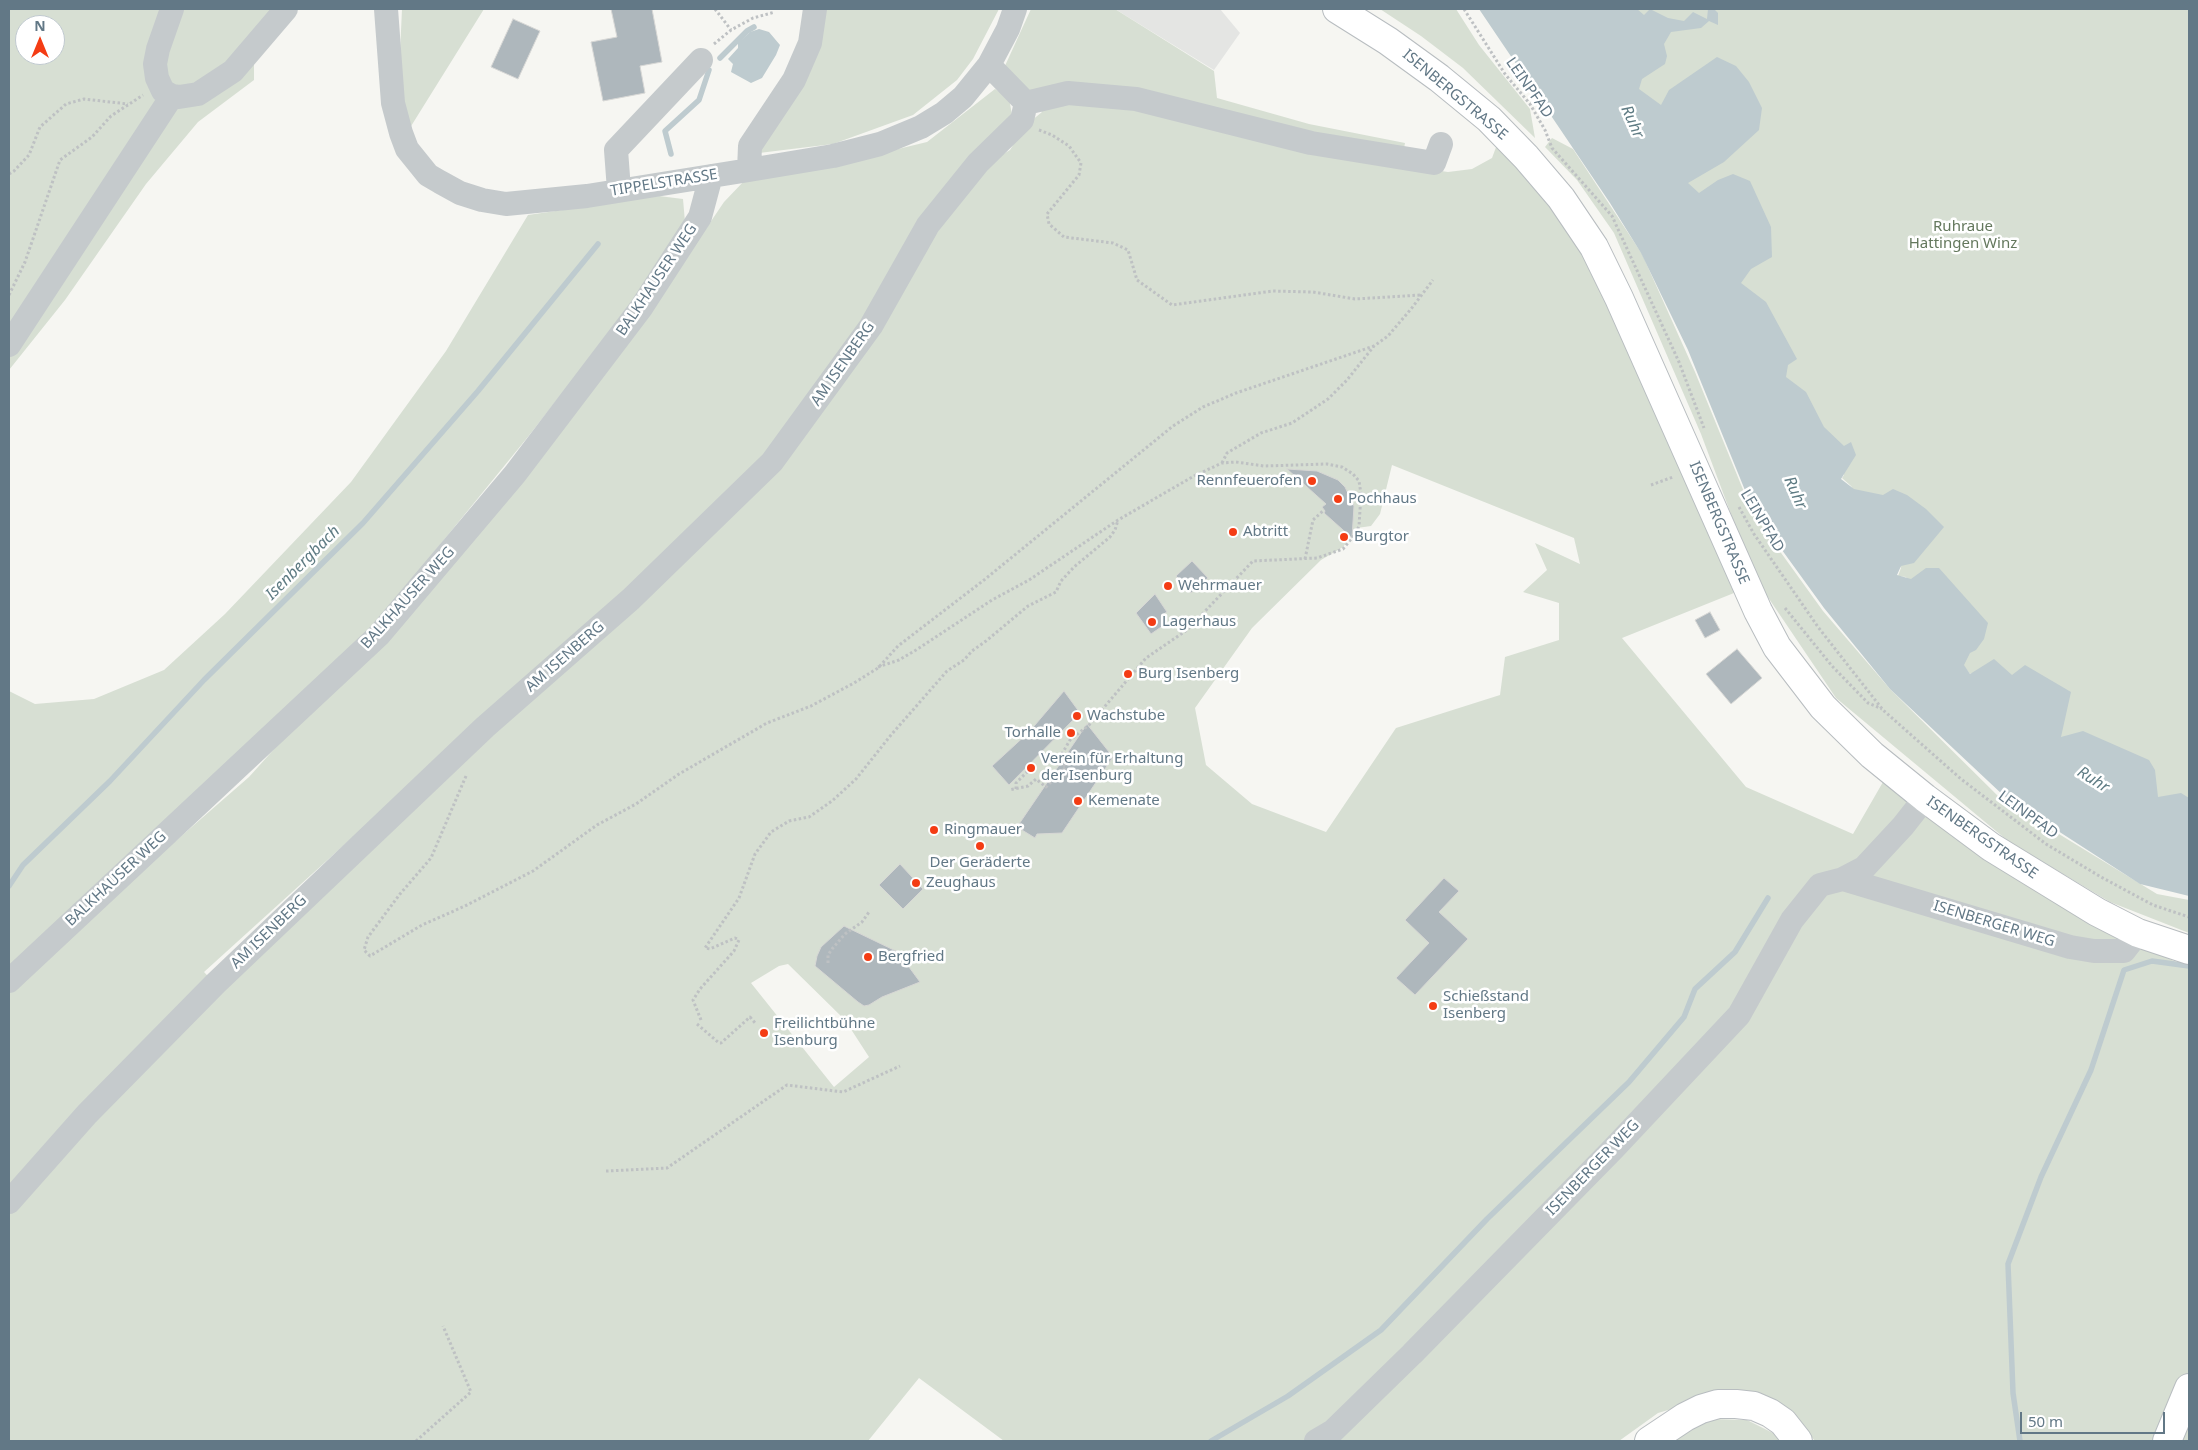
<!DOCTYPE html>
<html>
<head>
<meta charset="utf-8">
<style>
	body { margin:0 }
	#map { position:relative; width:2198px; height:1450px; overflow:hidden; background:#f6f6f2; font-family:"Noto Sans",sans-serif }
	canvas { display:block }
	.frame { position:absolute; inset:0; border:10px solid #627886; pointer-events:none }
	.north { position:absolute; left:15px; top:15px; width:50px; height:50px; box-sizing:border-box; background:#fff; border:1px solid #c0c9cf; border-radius:50%; rotate:0deg; font-size:14px; font-weight:700; line-height:20px; text-align:center; color:#627886 }
	.north::after { content:''; display:block; margin:auto; width:18px; height:22px; background:#f43c14; clip-path:polygon(50% 0,100% 100%,50% 72%,0 100%) }
	.scale { position:absolute; left:2020px; top:1412px; width:145px; height:22px; box-sizing:border-box; border:2px solid #627886; border-top:0; padding-left:6px; font-size:15px; line-height:18px; white-space:nowrap; color:#627886; -webkit-text-stroke:4px #fff; paint-order:stroke }
</style>
</head>
<body>
<div id="map">
<canvas width="2198" height="1450"></canvas>
<div class="frame"></div>
<div class="north">N</div>
<div class="scale">50 m</div>
</div>
<script>
const ctx = document.querySelector('canvas').getContext('2d');
ctx.lineJoin = 'round';
function paint(path, color) {
  ctx.fillStyle = color;
  ctx.fill(path, 'evenodd');
}
function toPath(rows) {
  const path = new Path2D();
  for (const r of rows) {
    path.moveTo(r[0], r[1]);
    for (let i = 2; i < r.length; i += 2) path.lineTo(r[i], r[i + 1]);
  }
  return path;
}
function strokePath(path, color, width, dash) {
  ctx.strokeStyle = color;
  ctx.lineWidth = width;
  ctx.lineCap = dash ? 'butt' : 'round';
  ctx.setLineDash(dash || []);
  ctx.stroke(path);
}
function drawText(font, color, halo, rows, align = 'center') {
  ctx.font = font + ' "Noto Sans",sans-serif';
  ctx.lineWidth = 5;
  ctx.setLineDash([]);
  ctx.textBaseline = 'middle';
  ctx.strokeStyle = halo;
  ctx.fillStyle = color;
  for (const [text, x, y, turn = 0] of rows) {
    ctx.save();
    ctx.translate(x, y);
    ctx.rotate((+turn || 0) * Math.PI / 180);
    ctx.textAlign = isNaN(turn) ? turn : align;
    if (halo) ctx.strokeText(text, 0, 0);
    ctx.fillText(text, 0, 0);
    ctx.restore();
  }
}
paint(toPath([
	[1115,9,1220,9,1240,33,1214,70]
]), '#e4e5e3');
paint(toPath([
	[9,9,278,9,254,34,254,80,198,122,146,184,65,300,9,370],
	[25,25,55,25,55,55,25,55],
	[402,9,484,9,408,131,399,75],
	[823,9,999,9,973,59,957,80,913,115,833,144,759,153],
	[1031,9,1115,9,1214,71,1217,98,1309,124,1405,143,1401,165,1448,172,1472,169,1492,158,1498,142,1545,195,1586,260,1661,414,1734,593,1622,638,1746,787,1853,834,1883,782,2080,917,2178,963,2189,964,2189,1441,2155,1441,2154,1437,2154,1441,1815,1441,1792,1414,1726,1393,1658,1413,1619,1441,1004,1441,919,1378,868,1441,9,1441,9,691,35,704,94,699,164,670,225,614,351,482,446,351,528,215,659,196,683,199,685,222,631,305,527,438,368,633,101,906,249,777,294,727,647,316,724,202,745,180,836,164,927,142,995,89,1009,98,1012,115,867,325,769,453,627,594,483,719,204,972,220,989,777,464,983,166,1010,150,1025,126,1042,112,1004,68],
	[1392,465,1574,538,1580,564,1535,543,1547,570,1523,592,1559,603,1559,640,1505,657,1500,695,1396,728,1326,832,1252,804,1206,765,1195,708,1252,628,1321,560,1343,547,1357,528,1371,526,1380,514],
	[788,964,845,1020,869,1057,834,1087,751,983,779,966],
	[1380,9,1456,9,1479,45,1530,109,1535,138,1463,68,1421,36],
	[1587,9,2189,9,2189,817,2064,751,1972,673,1970,674,1963,665,1940,633,1906,577,1898,576,1901,568,1851,486,1842,478,1844,475,1752,324],
	[1552,138,1573,149,1642,254,1695,372,1753,514,1823,611,1890,689,2000,798,2157,894,2189,900,2189,933,2110,902,2008,841,1836,698,1755,578,1701,434,1614,233,1577,180,1545,147],
	[1712,1419,1747,1420,1781,1437,1783,1441,1669,1441]
]), '#d7dfd3');
paint(toPath([
	[1479,9,1637,9,1644,15,1650,9,1668,18,1684,21,1693,12,1707,19,1708,9,1714,9,1718,13,1718,25,1709,21,1701,28,1671,32,1664,44,1667,56,1665,64,1642,79,1639,89,1661,105,1669,90,1717,57,1736,66,1749,82,1762,108,1759,130,1724,162,1688,183,1699,193,1718,180,1733,174,1750,181,1771,227,1772,257,1751,269,1741,283,1766,302,1797,359,1788,365,1786,377,1806,392,1824,427,1844,446,1851,442,1856,455,1841,479,1854,489,1883,495,1893,489,1907,495,1926,509,1944,527,1914,563,1901,566,1897,575,1911,579,1926,568,1939,568,1988,623,1984,639,1976,650,1970,653,1964,665,1970,674,1994,659,2012,675,2025,665,2071,692,2061,737,2083,731,2149,760,2155,770,2158,797,2181,793,2189,798,2189,896,2140,884,2004,796,1890,689,1824,608,1753,510,1688,350,1641,253,1610,203],
	[759,29,769,32,780,45,776,55,762,78,751,83,731,72,733,64,728,59,738,48,738,43,750,32]
]), '#becbcf');
strokePath(toPath([
	[720,58,747,31,754,27],
	[671,154,665,131,699,100,709,70],
	[9,886,23,865,110,781,204,680,363,523,478,391,598,244],
	[1211,1441,1288,1396,1381,1330,1487,1219,1629,1082,1684,1017,1695,989,1735,952,1768,898],
	[2020,1441,2013,1393,2008,1264,2041,1177,2091,1070,2124,970,2152,961,2189,966]
]), '#becbcf', 5.5);
const building = toPath([
	[611,9,652,9,662,62,640,66,645,93,603,101,591,42,617,37,611,9],
	[513,19,540,31,518,79,491,67,513,19],
	[1287,469,1317,471,1338,480,1345,487,1354,506,1352,538,1324,513,1325,511,1322,507,1326,504,1287,469],
	[1192,561,1208,578,1191,593,1176,576,1192,561],
	[1155,594,1167,612,1162,615,1167,623,1151,634,1136,613,1155,594],
	[1710,612,1720,630,1705,638,1695,620,1710,612],
	[1737,649,1762,678,1731,704,1706,674,1737,649],
	[1064,691,1080,713,1009,785,992,766,1029,732,1064,691],
	[1087,724,1113,757,1062,833,1037,834,1035,838,1017,827,1087,724],
	[900,864,923,889,903,909,879,885,900,864],
	[1444,878,1459,891,1439,912,1468,939,1415,995,1396,978,1429,943,1405,920,1444,878],
	[844,926,898,952,920,982,882,997,869,1005,864,1006,858,1002,815,966,817,956,821,947,844,926]
]);
paint(building, '#aeb7bc');
strokePath(building, '#d7d7d5', 1);
const major = toPath([
	[1337,9,1388,41,1439,78,1489,119,1526,157,1561,198,1594,247,1619,298,1758,611,1777,647,1823,707,1872,755,1925,798,1991,847,2097,912,2138,933,2189,950],
	[1649,1441,1685,1417,1701,1409,1718,1404,1736,1404,1754,1406,1770,1413,1783,1422,1798,1441],
	[2167,1441,2189,1388]
]);
strokePath(major, '#b8bdc0', 30);
strokePath(toPath([
	[715,9,731,30],
	[1464,9,1505,74,1530,104,1545,130,1552,148,1612,216,1679,362,1704,428],
	[714,44,731,30,753,18,775,12],
	[1039,130,1052,135,1069,146,1081,163,1079,175,1047,214,1049,224,1064,237,1113,243,1128,250,1137,280,1172,305,1273,291,1313,292,1355,299,1421,295],
	[9,174,14,171,29,155,40,127,66,104,84,99,128,104],
	[9,295,25,262,60,160,92,137,111,116,143,95],
	[1222,463,1227,453,1261,433,1292,423,1328,399,1347,380,1374,346,1388,336,1411,309,1433,280],
	[1651,485,1673,477],
	[1739,507,1754,534,1818,627,1883,710,1961,779,2046,844,2101,877,2153,905,2189,917],
	[1305,559,1313,520,1324,510],
	[1785,608,1832,666,1868,703,1882,709],
	[878,667,899,660,916,650,992,600,1029,580,1118,520,1194,476,1222,463,1236,462,1264,466,1327,464,1342,467,1353,474,1359,481,1361,494,1359,526,1356,533,1343,549,1317,558,1253,561,1187,630,1146,658,1089,725,1070,740,1059,759,1066,767,1046,787,1036,779,1028,786,1009,790],
	[466,776,431,858,400,894,368,937,364,950,370,956,422,925,465,906,533,871,597,825,636,804,679,774,767,723,811,706,854,683,878,668,898,646,984,580,1173,426,1203,407,1236,393,1374,346],
	[1016,789,1016,783,1029,770],
	[828,963,828,955,832,949,845,934,862,922,869,912],
	[701,1020,693,1000,700,989,734,951,739,940,735,938,710,949,705,948,739,898,755,854,771,832,789,821,809,817,832,801,856,779,891,735,947,671,964,660,972,651,986,641,1028,606,1056,592,1061,581,1074,567,1110,537,1115,530,1118,520],
	[697,1024,719,1043,721,1043,750,1017,756,1024],
	[606,1171,667,1168,787,1085,843,1092,900,1066],
	[416,1441,471,1392,443,1326]
]), '#bec1c3', 3, [2.5, 2.5]);
strokePath(toPath([
	[172,9,158,49,155,64,157,78,163,91,172,96,179,97,198,94,233,71,286,9],
	[386,9,393,103,401,133,407,149,428,175,440,182,460,193,482,200,506,204,587,196,749,170,833,156,880,144,921,127,944,113,963,97,989,65,1008,29,1015,9],
	[1026,103,1068,93,1136,99,1311,143,1434,163,1441,144],
	[749,170,750,146,794,80,810,43,815,9],
	[619,190,616,150,701,60],
	[9,345,172,96],
	[1843,879,2070,947,2094,951,2124,951,2138,933],
	[9,981,379,635,515,474,641,308,700,217,711,176],
	[9,1202,87,1114,216,983,485,727,631,599,772,462,871,326,928,225,978,163,1022,120,1026,103,989,65],
	[1316,1441,1333,1431,1412,1354,1614,1148,1739,1015,1792,920,1820,885,1843,879,1864,868,1903,826,1925,798]
]), '#c5cacc', 24);
strokePath(major, '#fff', 28);
for (const [x, y, r, color] of [
	[1312,481,5,"#f43c14"],
	[1338,499,5,"#f43c14"],
	[1233,532,5,"#f43c14"],
	[1344,537,5,"#f43c14"],
	[1168,586,5,"#f43c14"],
	[1152,622,5,"#f43c14"],
	[1128,674,5,"#f43c14"],
	[1077,716,5,"#f43c14"],
	[1071,733,5,"#f43c14"],
	[1031,768,5,"#f43c14"],
	[1078,801,5,"#f43c14"],
	[934,830,5,"#f43c14"],
	[980,846,5,"#f43c14"],
	[916,883,5,"#f43c14"],
	[868,957,5,"#f43c14"],
	[1433,1006,5,"#f43c14"],
	[764,1033,5,"#f43c14"]
]) {
  const dot = new Path2D();
  dot.arc(x, y, r, 0, 2 * Math.PI);
  ctx.fillStyle = color;
  ctx.fill(dot);
  strokePath(dot, '#fff', 2);
}
drawText('15px', '#627886', '#fff', [
	["LEINPFAD",1529,88,55],
	["ISENBERGSTRASSE",1455,95,40],
	["TIPPELSTRASSE",664,183,-9],
	["BALKHAUSER WEG",657,280,-56],
	["AM ISENBERG",843,364,-55],
	["LEINPFAD",1762,521,59],
	["ISENBERGSTRASSE",1719,523,67],
	["BALKHAUSER WEG",408,598,-48],
	["AM ISENBERG",565,657,-41],
	["LEINPFAD",2028,815,36],
	["ISENBERGSTRASSE",1982,838,35],
	["BALKHAUSER WEG",116,879,-43],
	["ISENBERGER WEG",1994,924,17],
	["AM ISENBERG",269,932,-44],
	["ISENBERGER WEG",1593,1168,-46]
]);
drawText('15px', '#64785d', '#fff', [
	["Ruhraue",1963,227],
	["Hattingen Winz",1963,244]
]);
drawText('15px', '#627886', '#fff', [
	["Rennfeuerofen",1302,481,"right"],
	["Pochhaus",1348,499],
	["Abtritt",1243,532],
	["Burgtor",1354,537],
	["Wehrmauer",1178,586],
	["Lagerhaus",1162,622],
	["Burg Isenberg",1138,674],
	["Wachstube",1087,716],
	["Torhalle",1061,733,"right"],
	["Verein für Erhaltung",1041,759],
	["der Isenburg",1041,776],
	["Kemenate",1088,801],
	["Ringmauer",944,830],
	["Der Geräderte",980,863,"center"],
	["Zeughaus",926,883],
	["Bergfried",878,957],
	["Schießstand",1443,997],
	["Isenberg",1443,1014],
	["Freilichtbühne",774,1024],
	["Isenburg",774,1041]
], 'left');
drawText('italic 16px', '#5e7b83', '#fff', [
	["Ruhr",1632,122,66],
	["Ruhr",1795,493,66],
	["Isenbergbach",303,563,-45],
	["Ruhr",2093,780,32]
]);
</script>
</body>
</html>
